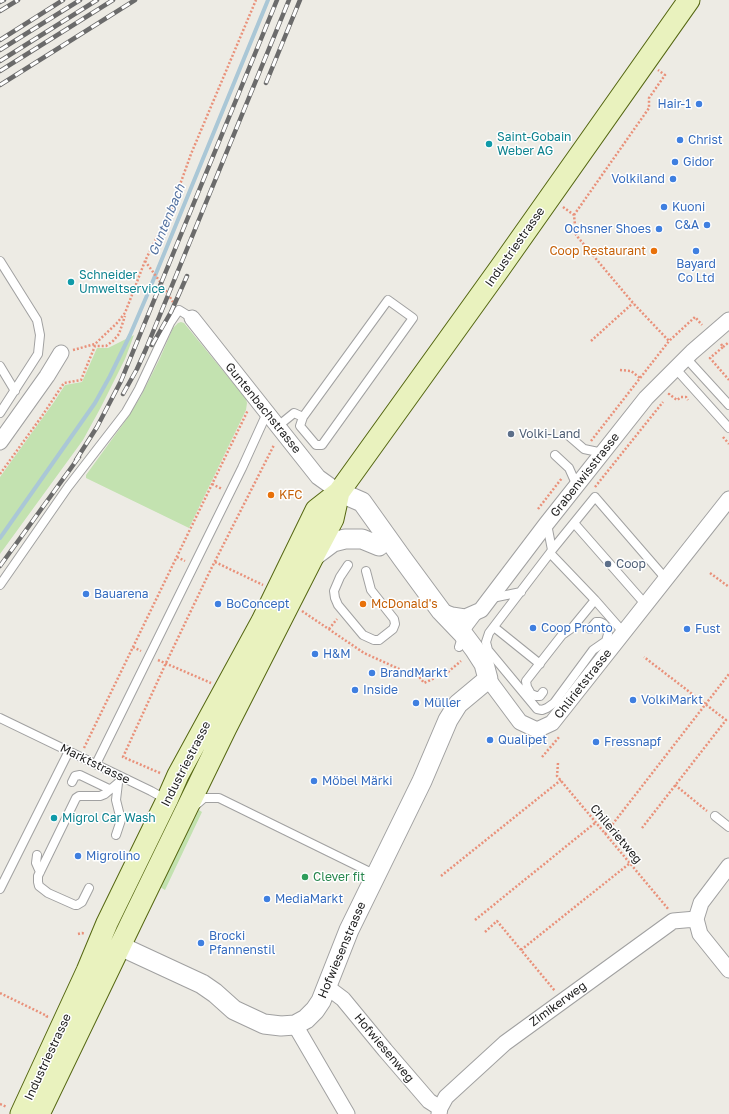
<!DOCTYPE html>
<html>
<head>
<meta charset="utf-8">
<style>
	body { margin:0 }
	canvas { display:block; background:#edebe4 }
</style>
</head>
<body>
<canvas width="729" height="1114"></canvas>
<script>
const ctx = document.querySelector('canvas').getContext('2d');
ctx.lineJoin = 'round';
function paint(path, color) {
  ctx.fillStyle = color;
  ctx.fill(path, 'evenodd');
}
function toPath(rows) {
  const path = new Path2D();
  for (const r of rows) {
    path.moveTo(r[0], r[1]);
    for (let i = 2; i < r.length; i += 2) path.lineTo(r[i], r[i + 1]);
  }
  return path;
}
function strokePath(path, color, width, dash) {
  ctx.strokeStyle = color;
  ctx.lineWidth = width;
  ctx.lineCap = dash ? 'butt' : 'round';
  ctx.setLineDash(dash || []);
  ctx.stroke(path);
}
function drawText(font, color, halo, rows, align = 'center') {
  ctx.font = font + ' "Golos Text",sans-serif';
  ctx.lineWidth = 3;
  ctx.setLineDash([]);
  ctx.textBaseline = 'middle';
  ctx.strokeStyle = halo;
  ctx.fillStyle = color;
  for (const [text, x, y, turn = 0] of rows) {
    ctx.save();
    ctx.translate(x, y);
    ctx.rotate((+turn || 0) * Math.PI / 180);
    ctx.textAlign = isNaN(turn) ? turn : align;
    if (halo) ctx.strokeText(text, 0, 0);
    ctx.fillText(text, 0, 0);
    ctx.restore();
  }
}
paint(toPath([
	[181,322,184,323,246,399,247,403,246,410,189,528,86,478,86,475,126,420,141,396,160,358,173,328,178,323],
	[134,335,125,359,101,407,83,440,0,554,0,477,54,402,65,385,82,382,97,348,108,348],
	[199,810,202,812,165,890,160,887,177,850,185,838]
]), '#c3e2b0');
strokePath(toPath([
	[0,538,95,403,110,376,130,335,148,293,268,0]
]), '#aac7d6', 4);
const service = toPath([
	[0,261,37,320,40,335,38,354,0,413],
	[388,300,413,318,322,445,316,445,300,426,303,417,388,300],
	[686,358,729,405],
	[0,366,15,391],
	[675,368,729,428],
	[278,426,294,413,303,417],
	[569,436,584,449,603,453],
	[555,455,569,468,577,486],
	[574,523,646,605],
	[547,524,552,550,550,553,595,600,624,633],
	[552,550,595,497,666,579],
	[550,553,489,633,486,642,488,650,537,709,542,710,547,708,554,703,593,650,606,641,608,634,607,629,604,624,600,622,596,622,590,629],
	[348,565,340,577,334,591,335,598,338,605,363,635,374,640,379,640,393,629,395,624,394,619,371,590,366,571],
	[0,585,68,487,126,412,139,389,170,323,179,310,192,318],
	[492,598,521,592],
	[494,627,540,664],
	[459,647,463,634,478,614],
	[543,692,540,696,536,696,531,694,527,687,526,681,562,635,572,628,595,600],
	[0,718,151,791,167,800],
	[96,764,242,468,267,413],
	[72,782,75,776,80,775,107,788,109,789,113,788],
	[196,805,204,798,219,798,376,875],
	[715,816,729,827],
	[37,855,36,863,40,872],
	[89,888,82,902,77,905,75,905,48,893,39,886,38,882,38,876,76,798,79,796,100,796,105,794,118,783,116,800,121,820,116,835],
	[0,889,69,751]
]);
const minor = toPath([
	[192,318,318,477,339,492],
	[0,442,47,376,61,353],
	[441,611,452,615,465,617,481,610,547,523,646,398,692,352,729,320],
	[488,679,520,722,537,730,552,723,729,499],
	[729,866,701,903,696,919,700,934,729,970],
	[327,987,343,999,385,1050,429,1101,440,1108],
	[295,1025,347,1114],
	[439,1114,440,1108,446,1097,505,1043,673,921,696,919]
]);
const tertiary = toPath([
	[339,492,362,502,402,558,441,611,463,634,475,650,484,664,488,679],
	[313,557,333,542,345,539,362,539,379,546],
	[120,946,202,984,215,993,234,1010,264,1024,281,1026,295,1025,306,1019,315,1010,321,1001,349,930,422,781,448,720,458,704,488,679]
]);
const secondary = toPath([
	[21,1114,87,971,107,923,167,800,178,775,262,621,316,510,339,492,500,268,689,0],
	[39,1114,134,917,226,728,313,557,333,519,339,492]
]);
strokePath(service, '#a1a1a1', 10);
strokePath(minor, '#a1a1a1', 17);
strokePath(tertiary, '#a1a1a1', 21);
strokePath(secondary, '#556712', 23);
strokePath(toPath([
	[563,207,574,215,576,235,633,303,669,341,695,317,702,325],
	[574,215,649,108,649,98,665,75,658,70],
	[145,261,161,283,173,302],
	[591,341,633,303],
	[721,344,723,347,710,358,729,380],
	[723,347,729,342],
	[73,350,95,344,117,323,125,313,145,261,172,207,191,154,256,0],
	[620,370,631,371,640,378],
	[669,395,669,394,677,400,681,397,686,397,688,400],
	[723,437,729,444],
	[591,441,669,341],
	[0,474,42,416,64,383,81,380,95,346,106,346,113,341,119,334,125,316],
	[212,484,222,489],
	[595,487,663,402],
	[538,509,562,478],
	[177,557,185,561],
	[215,562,263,585],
	[710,573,729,587],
	[302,611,364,653,408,673,418,675,424,683,435,678],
	[329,629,337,619],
	[133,647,141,651],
	[158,660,211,683],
	[448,672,461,661],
	[84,748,248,410],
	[542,757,560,736],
	[558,763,557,776,669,910],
	[160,773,123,757,166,663,209,573,274,445],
	[675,785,707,811],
	[642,828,726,720,644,657],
	[605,834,729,674],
	[441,876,561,780],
	[475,920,595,823],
	[485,932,497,921,555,991],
	[78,934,82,933,85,934],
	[521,950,630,863],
	[0,993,47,1016,46,1019],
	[0,1104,7,1107]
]), '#e9917a', 2.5, [2, 2]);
strokePath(service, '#fff', 8);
strokePath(minor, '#fff', 15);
strokePath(tertiary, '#fff', 19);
strokePath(secondary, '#e9f2be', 21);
const rail = toPath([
	[0,2,4,0],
	[0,11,18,0],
	[0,40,63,0],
	[0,50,80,0],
	[0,61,97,0],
	[0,71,113,0],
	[266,83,300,0],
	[0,85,135,0],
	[152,345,171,312,187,276],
	[123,394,137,369,146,349,289,0],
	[76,460,97,427,121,381,277,0],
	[0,566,79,457]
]);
strokePath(rail, '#6b6b6b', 4.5);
strokePath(rail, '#fff', 3, [9]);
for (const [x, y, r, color] of [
	[699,104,4,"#3f7fe0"],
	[680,140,4,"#3f7fe0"],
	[489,144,4,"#0f9aa8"],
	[675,162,4,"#3f7fe0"],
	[673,179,4,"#3f7fe0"],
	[664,207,4,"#3f7fe0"],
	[707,225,4,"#3f7fe0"],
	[659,229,4,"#3f7fe0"],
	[654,251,4,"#e8710a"],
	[696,251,4,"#3f7fe0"],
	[71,282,4,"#0f9aa8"],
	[511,434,4,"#5c6f8a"],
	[271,495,4,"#e8710a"],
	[608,564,4,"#5c6f8a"],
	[86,594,4,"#3f7fe0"],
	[218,604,4,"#3f7fe0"],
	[363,604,4,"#e8710a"],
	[533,628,4,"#3f7fe0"],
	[687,629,4,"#3f7fe0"],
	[315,654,4,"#3f7fe0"],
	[372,673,4,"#3f7fe0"],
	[355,690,4,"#3f7fe0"],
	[633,700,4,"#3f7fe0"],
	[416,703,4,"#3f7fe0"],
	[490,740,4,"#3f7fe0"],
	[596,742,4,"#3f7fe0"],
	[314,781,4,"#3f7fe0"],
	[54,818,4,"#0f9aa8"],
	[78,856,4,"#3f7fe0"],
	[305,877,4,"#2e9e5b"],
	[267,899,4,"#3f7fe0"],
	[201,943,4,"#3f7fe0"]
]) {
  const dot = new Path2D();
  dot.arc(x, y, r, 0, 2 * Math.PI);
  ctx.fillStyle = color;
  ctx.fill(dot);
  strokePath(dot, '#fff', 1.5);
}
drawText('12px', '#366cbe', '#fff', [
	["Hair-1",691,104,"right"],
	["Christ",688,140],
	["Gidor",683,162],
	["Volkiland",665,179,"right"],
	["Kuoni",672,207],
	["C&A",699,225,"right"],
	["Ochsner Shoes",651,229,"right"],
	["Bayard",696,264,"center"],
	["Co Ltd",696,278,"center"],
	["Bauarena",94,594],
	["BoConcept",226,604],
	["Coop Pronto",541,628],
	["Fust",695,629],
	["H&M",323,654],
	["BrandMarkt",380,673],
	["Inside",363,690],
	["VolkiMarkt",641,700],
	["Müller",424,703],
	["Qualipet",498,740],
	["Fressnapf",604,742],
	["Möbel Märki",322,781],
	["Migrolino",86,856],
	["MediaMarkt",275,899],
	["Brocki",209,936],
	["Pfannenstil",209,950]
], 'left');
drawText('12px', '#0d838f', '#fff', [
	["Saint-Gobain",497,137],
	["Weber AG",497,151],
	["Schneider",79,275],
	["Umweltservice",79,289],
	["Migrol Car Wash",62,818]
], 'left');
drawText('12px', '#1d1d1d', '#fff', [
	["Industriestrasse",515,247,-55],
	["Guntenbachstrasse",263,408,51],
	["Grabenwisstrasse",585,475,-52],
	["Chlirietstrasse",583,684,-52],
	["Marktstrasse",95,764,26],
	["Industriestrasse",186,764,-63],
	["Chilerietweg",616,834,50],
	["Hofwiesenstrasse",342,950,-67],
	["Zimikerweg",558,1004,-36],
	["Hofwiesenweg",384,1048,50],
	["Industriestrasse",48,1057,-65]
]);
drawText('12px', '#c56008', '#fff', [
	["Coop Restaurant",646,251,"right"],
	["KFC",279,495],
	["McDonald's",371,604]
], 'left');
drawText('12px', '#4e5e75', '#fff', [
	["Volki-Land",519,434],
	["Coop",616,564]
], 'left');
drawText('12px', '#27864d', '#fff', [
	["Clever fit",313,877]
], 'left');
drawText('italic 13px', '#5573a1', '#fff', [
	["Guntenbach",167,220,-68]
]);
</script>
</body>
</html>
